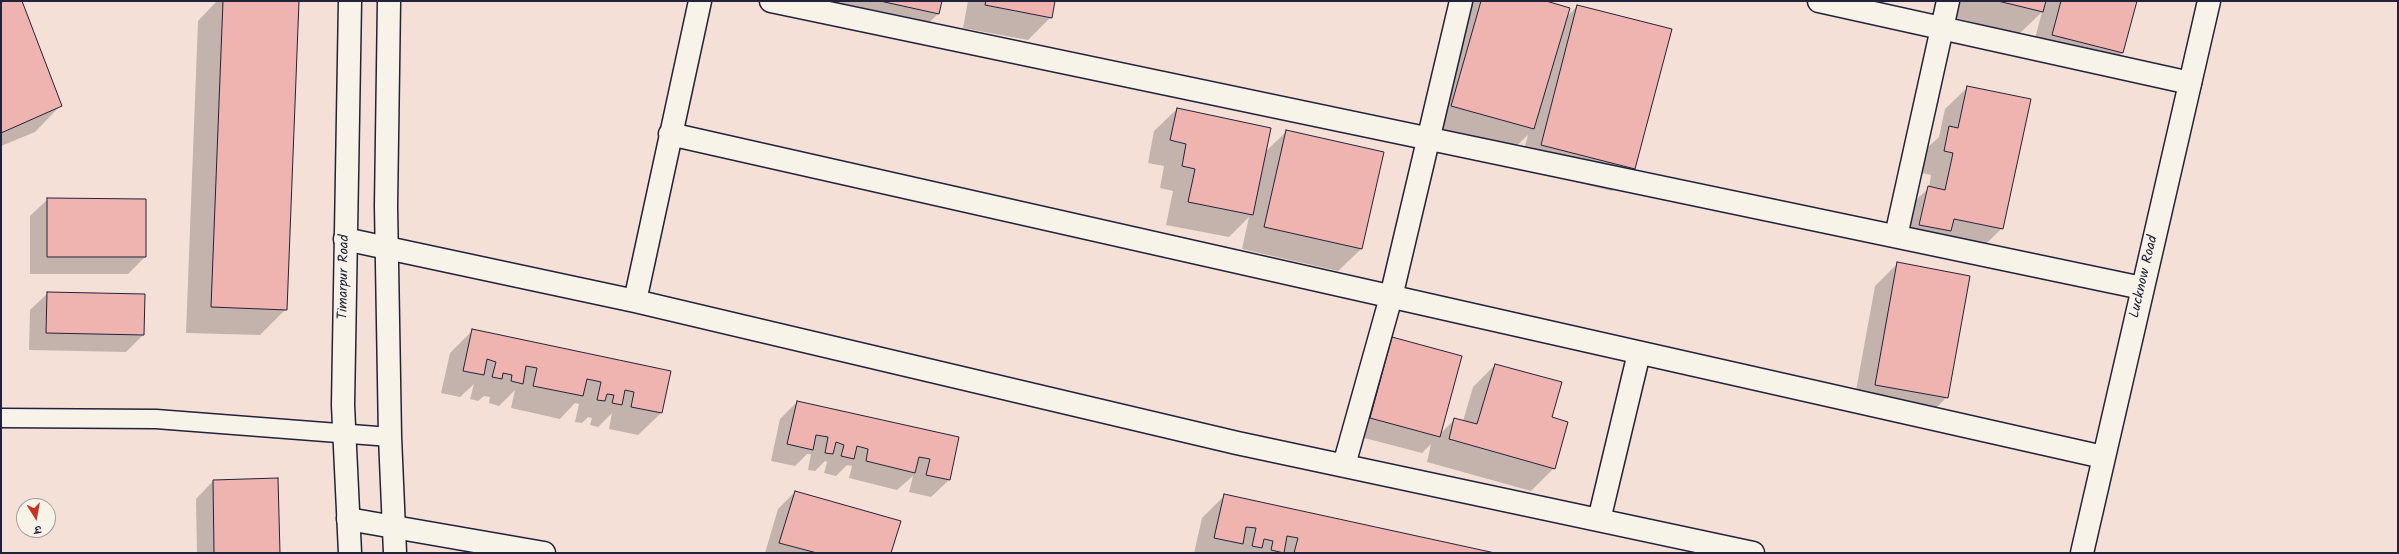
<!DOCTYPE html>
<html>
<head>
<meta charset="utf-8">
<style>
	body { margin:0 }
	#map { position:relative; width:2399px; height:554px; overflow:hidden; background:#f5e0d7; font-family:Kalam,"Playpen Sans Deva",sans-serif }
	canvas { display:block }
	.frame { position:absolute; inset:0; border:2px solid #22223b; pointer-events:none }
	.north { position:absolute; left:16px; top:498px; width:40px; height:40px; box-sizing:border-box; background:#f7f3e8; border:1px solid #a29fa3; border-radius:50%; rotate:169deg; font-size:11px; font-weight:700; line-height:16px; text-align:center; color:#22223b }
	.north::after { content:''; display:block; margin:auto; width:14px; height:18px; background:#c8321e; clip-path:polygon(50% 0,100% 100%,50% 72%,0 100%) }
</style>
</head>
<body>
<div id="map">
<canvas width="2399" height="554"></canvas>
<div class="frame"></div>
<div class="north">उ</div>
</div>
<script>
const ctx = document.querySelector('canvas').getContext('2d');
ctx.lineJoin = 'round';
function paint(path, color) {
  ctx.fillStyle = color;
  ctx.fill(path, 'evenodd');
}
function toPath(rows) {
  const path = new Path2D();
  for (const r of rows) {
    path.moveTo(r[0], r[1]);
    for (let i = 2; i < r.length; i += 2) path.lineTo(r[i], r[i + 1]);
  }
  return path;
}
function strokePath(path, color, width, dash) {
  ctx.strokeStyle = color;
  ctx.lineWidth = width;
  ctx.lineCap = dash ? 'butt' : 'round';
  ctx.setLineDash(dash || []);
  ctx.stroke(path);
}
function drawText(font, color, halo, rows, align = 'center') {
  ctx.font = font + ' Kalam,sans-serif';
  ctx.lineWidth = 3;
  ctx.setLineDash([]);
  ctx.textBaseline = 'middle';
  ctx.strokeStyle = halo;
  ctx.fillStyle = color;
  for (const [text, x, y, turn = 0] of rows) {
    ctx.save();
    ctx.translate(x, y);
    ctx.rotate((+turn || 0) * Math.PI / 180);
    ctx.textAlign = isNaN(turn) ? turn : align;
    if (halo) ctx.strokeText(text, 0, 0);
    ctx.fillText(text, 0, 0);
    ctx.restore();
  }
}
paint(toPath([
	[8,1,21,1,60,106,35,132,1,146,1,3],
	[217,1,298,1,286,309,260,335,186,333,198,21],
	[824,1,941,1,938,14,915,36],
	[968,1,1054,1,1051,17,1028,40,963,28],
	[1470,1,1542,1,1566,18,1577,6,1671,30,1634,169,1612,191,1519,168,1528,135,1511,151,1429,128],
	[1940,1,2136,1,2122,53,2100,75,2030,57,2042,12,2019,34,1937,13],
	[1968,87,2002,228,1979,251,1897,247,1905,210,1929,188,1931,175,1922,173,1926,149,1939,137,1945,109],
	[1177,109,1265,152,1287,131,1361,249,1338,271,1242,249,1249,217,1229,237,1166,225,1173,191,1160,188,1164,166,1148,163,1154,131],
	[48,199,145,200,145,257,128,274,30,274,30,216],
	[1898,263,1947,397,1924,420,1853,407,1875,286],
	[48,293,143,335,126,352,29,350,30,310],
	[473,330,670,372,661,413,638,435,609,429,612,413,598,427,590,425,592,418,588,417,582,423,575,422,579,404,575,403,560,419,511,408,515,390,499,406,489,403,490,397,484,396,478,401,470,399,474,384,460,397,441,393,450,353],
	[1393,338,1440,434,1455,419,1463,421,1473,387,1495,365,1551,418,1554,468,1531,491,1427,462,1431,444,1422,453,1353,435,1375,355],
	[797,402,958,438,949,480,931,497,909,492,913,476,897,490,849,478,852,466,847,465,836,476,824,473,827,462,825,461,815,471,808,470,811,454,807,454,795,466,771,461,780,419],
	[213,481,279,553,197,553,196,499],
	[795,492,890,553,765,553,778,509],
	[1225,495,1491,553,1194,553,1202,518]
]), '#0003');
const building = toPath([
	[5,1,22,1,62,106,1,133,1,2,5,1],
	[223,1,299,1,287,310,211,307,223,1],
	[880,1,942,1,939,14,880,1],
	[986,1,1055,1,1052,18,985,5,986,1],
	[1481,1,1546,1,1570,8,1534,129,1451,106,1481,1],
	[1998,1,2046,1,2043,12,1998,1],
	[2061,1,2137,1,2123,53,2052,35,2061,1],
	[1577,5,1672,29,1635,169,1541,145,1577,5],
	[1967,86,2031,99,2003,229,1954,219,1951,231,1919,225,1928,186,1945,190,1953,153,1944,151,1949,126,1958,128,1967,86],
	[1177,108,1271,128,1253,215,1188,202,1195,169,1182,166,1186,144,1170,140,1177,108],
	[1286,130,1384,152,1362,249,1264,227,1286,130],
	[47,198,146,199,146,257,47,257,47,198],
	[1897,262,1970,276,1948,398,1875,385,1897,262],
	[47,292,145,294,144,335,46,333,47,292],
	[472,329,671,371,662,413,631,407,634,392,625,390,622,405,612,403,614,395,607,394,605,401,597,400,601,382,587,379,583,396,533,386,537,368,526,366,523,384,511,381,512,375,503,373,502,379,492,377,496,362,487,359,484,375,463,371,472,329],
	[1392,337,1462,356,1440,437,1370,418,1392,337],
	[1495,364,1562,382,1552,417,1568,422,1555,469,1449,439,1454,418,1477,424,1495,364],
	[797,401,959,437,950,480,926,475,930,459,919,457,915,473,866,461,868,449,857,446,854,459,841,456,844,445,836,442,833,454,825,453,828,437,816,435,813,450,787,444,797,401],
	[278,478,280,553,214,553,213,480,278,478],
	[795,491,901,521,891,553,817,553,779,543,795,491],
	[1224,494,1495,553,1294,553,1298,538,1287,536,1284,553,1271,550,1273,541,1264,539,1262,548,1252,546,1256,528,1246,527,1243,544,1214,538,1224,494]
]);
paint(building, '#efb3b0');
strokePath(building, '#22223b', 1);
const service = toPath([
	[1,418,156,419,390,437]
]);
const minor = toPath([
	[771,1,2142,288],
	[1819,1,2190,83],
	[670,134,2103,457],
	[1896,236,1948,1],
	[345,239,635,301,1237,443,1753,553],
	[635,301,700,1],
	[1344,465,1391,297,1461,1],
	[348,519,544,553],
	[1599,520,1639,353]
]);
const tertiary = toPath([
	[350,1,343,405,350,553],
	[389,1,386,206,390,437,395,553],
	[2082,553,2209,1]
]);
strokePath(service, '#22223b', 21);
strokePath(minor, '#22223b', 25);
strokePath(tertiary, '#22223b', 25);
strokePath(service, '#f7f3e8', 18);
strokePath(minor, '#f7f3e8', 22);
strokePath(tertiary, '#f7f3e8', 22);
drawText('14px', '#22223b', '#f7f3e8', [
	["Timarpur Road",345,277,-89],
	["Lucknow Road",2145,277,-77]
]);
</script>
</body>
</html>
